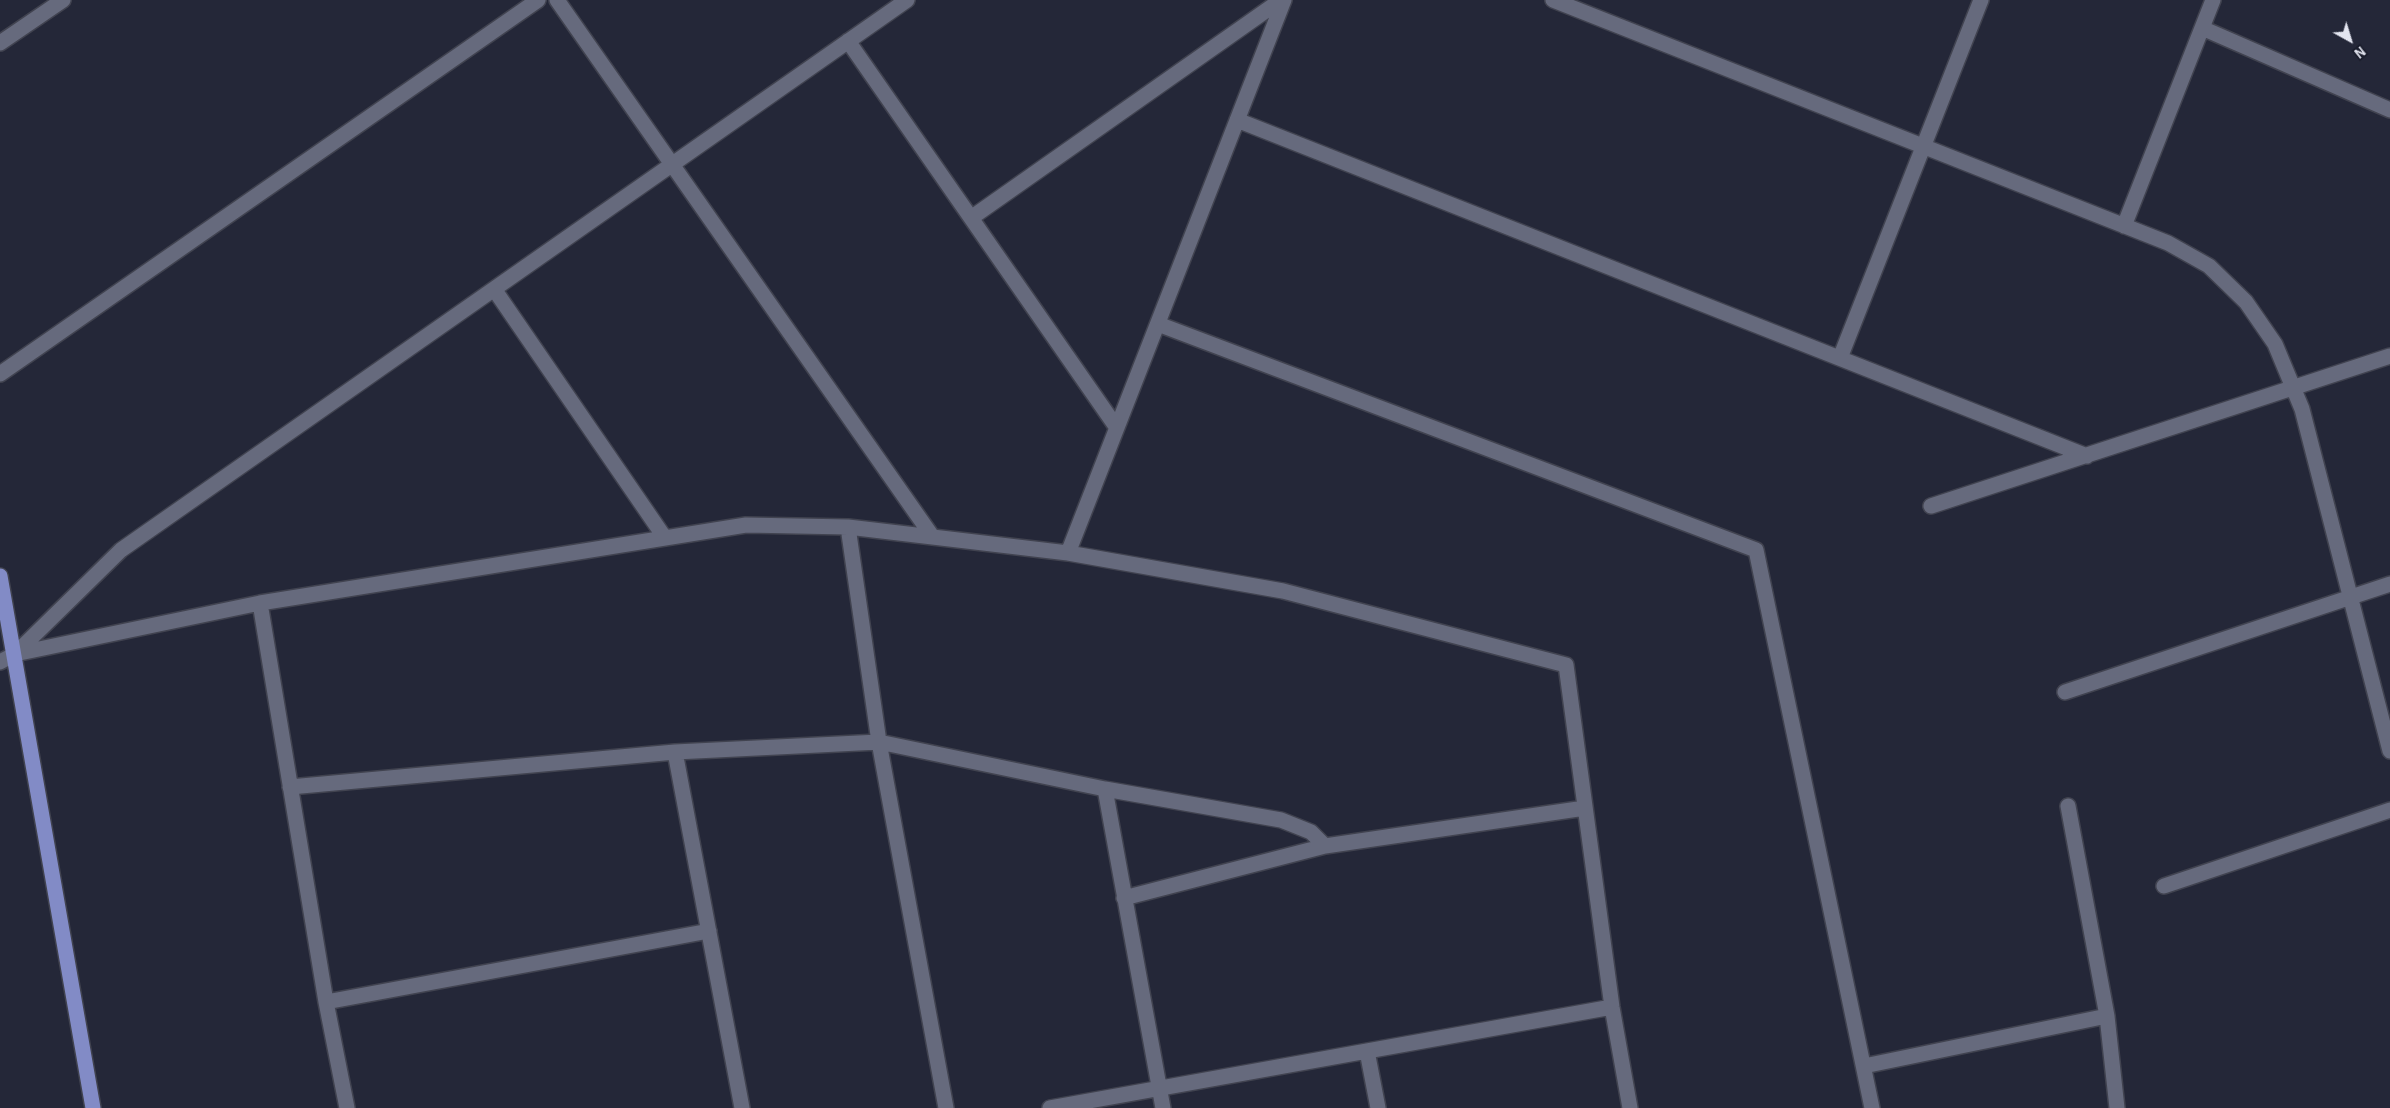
<!DOCTYPE html>
<html>
<head>
<meta charset="utf-8">
<style>
	body { margin:0 }
	#map { position:relative; width:2390px; height:1108px; overflow:hidden; background:#242738; font-family:"Alegreya Sans",sans-serif }
	canvas { display:block }
	.north { position:absolute; left:2325px; top:15px; width:50px; height:50px; -webkit-text-stroke:4px #1b1e2d; paint-order:stroke; rotate:141deg; font-size:14px; font-weight:700; line-height:20px; text-align:center; color:#e3e5f0 }
	.north::after { content:''; display:block; margin:auto; width:18px; height:22px; background:#e3e5f0; clip-path:polygon(50% 0,100% 100%,50% 72%,0 100%) }
</style>
</head>
<body>
<div id="map">
<canvas width="2390" height="1108"></canvas>
<div class="north">N</div>
</div>
<script>
const ctx = document.querySelector('canvas').getContext('2d');
ctx.lineJoin = 'round';
function toPath(rows) {
  const path = new Path2D();
  for (const r of rows) {
    path.moveTo(r[0], r[1]);
    for (let i = 2; i < r.length; i += 2) path.lineTo(r[i], r[i + 1]);
  }
  return path;
}
function strokePath(path, color, width, dash) {
  ctx.strokeStyle = color;
  ctx.lineWidth = width;
  ctx.lineCap = dash ? 'butt' : 'round';
  ctx.setLineDash(dash || []);
  ctx.stroke(path);
}
const minor = toPath([
	[557,0,932,536],
	[1553,0,2168,243,2209,266,2246,302,2275,344,2302,409,2390,751],
	[2202,28,2390,110],
	[848,41,1117,428],
	[0,43,63,0],
	[1237,120,2087,456],
	[971,218,1281,0],
	[2124,226,2213,0],
	[494,289,665,538],
	[1158,324,1756,550,1872,1108],
	[1840,358,1981,0],
	[0,374,538,0],
	[1931,506,2390,356],
	[848,527,879,742,946,1108],
	[1068,553,1284,0],
	[260,603,326,1002,347,1108],
	[15,654,260,603,746,525,848,527,1068,553,1283,591,1566,665,1612,1007,1630,1108],
	[0,662,15,654,121,550,907,0],
	[2065,692,2390,584],
	[675,752,742,1108],
	[290,787,675,752,879,742,1105,789,1281,820,1311,832,1325,846],
	[1105,789,1163,1108],
	[2068,806,2107,1016,2117,1108],
	[2164,886,2390,810],
	[1124,898,1325,846,1585,808],
	[326,1002,709,931],
	[1367,1051,1378,1108],
	[1864,1066,2107,1016],
	[1050,1108,1612,1007]
]);
const major = toPath([
	[0,576,93,1108]
]);
strokePath(minor, '#414350', 18);
strokePath(major, '#414350', 18);
strokePath(minor, '#666a7d', 15);
strokePath(major, '#828bc6', 15);
</script>
</body>
</html>
